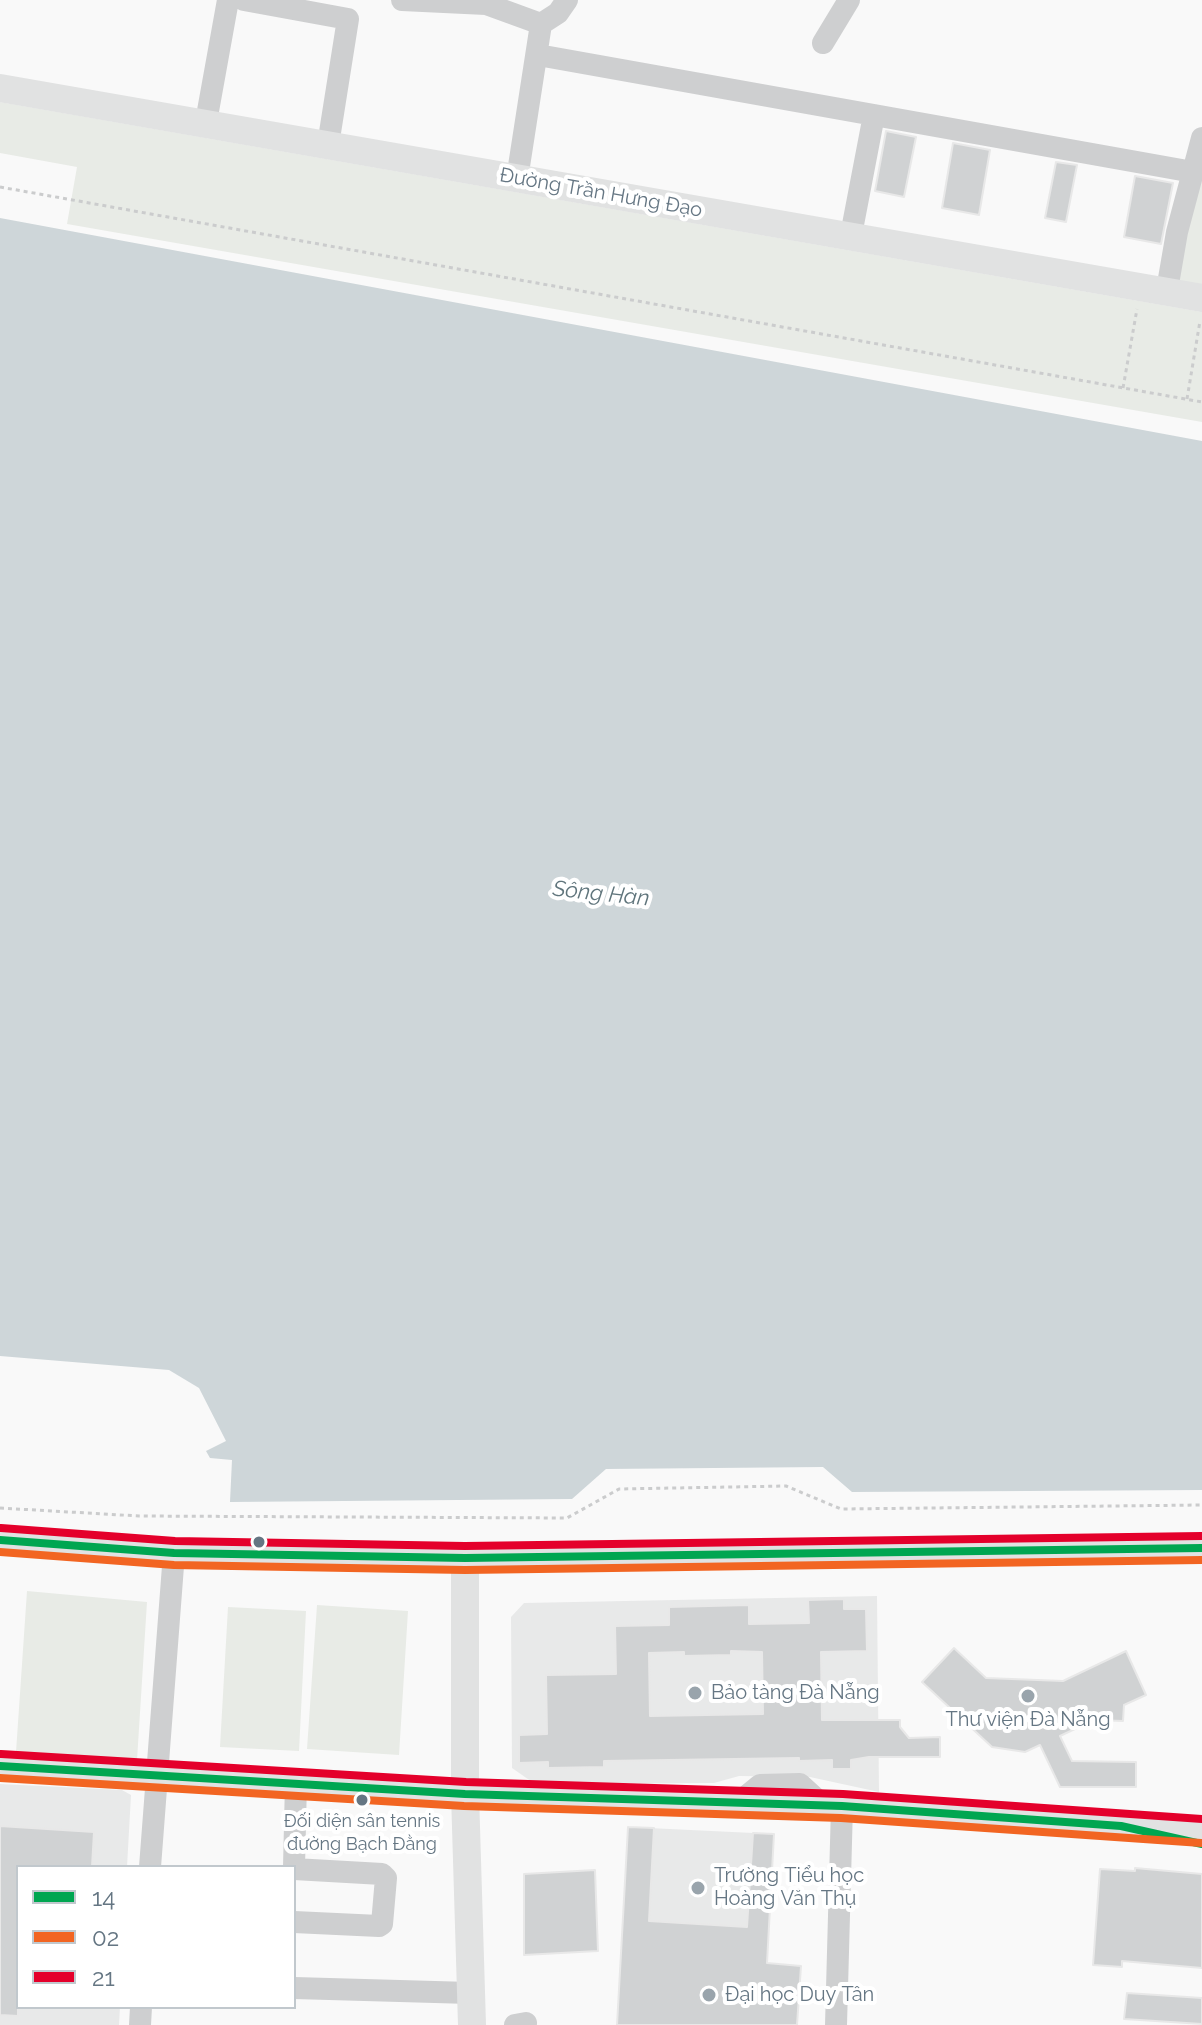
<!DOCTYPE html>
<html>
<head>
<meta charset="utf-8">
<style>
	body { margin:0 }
	#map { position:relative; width:1202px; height:2025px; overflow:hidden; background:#f9f9f9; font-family:Raleway,sans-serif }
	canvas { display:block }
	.legend { position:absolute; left:16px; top:1865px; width:280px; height:144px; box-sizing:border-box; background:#fff; border:2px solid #c1c8cd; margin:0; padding:10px 14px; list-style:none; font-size:24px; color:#657683 }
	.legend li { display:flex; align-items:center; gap:16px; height:40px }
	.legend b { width:40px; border:2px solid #c1c8cd }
</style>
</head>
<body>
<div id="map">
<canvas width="1202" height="2025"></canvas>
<ul class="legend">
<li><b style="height:10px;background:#00a651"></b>14</li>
<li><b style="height:10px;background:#f26522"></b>02</li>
<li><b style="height:10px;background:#e4002b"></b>21</li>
</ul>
</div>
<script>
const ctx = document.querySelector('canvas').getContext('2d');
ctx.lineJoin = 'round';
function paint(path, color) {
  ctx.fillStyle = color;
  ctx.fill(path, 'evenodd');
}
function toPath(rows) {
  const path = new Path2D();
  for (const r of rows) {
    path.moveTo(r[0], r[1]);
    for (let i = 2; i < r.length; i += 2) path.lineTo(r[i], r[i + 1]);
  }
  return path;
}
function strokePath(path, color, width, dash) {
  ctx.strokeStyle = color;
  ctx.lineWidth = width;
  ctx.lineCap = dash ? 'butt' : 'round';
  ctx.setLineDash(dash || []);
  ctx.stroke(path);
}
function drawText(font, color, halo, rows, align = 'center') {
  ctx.font = font + ' Raleway,sans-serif';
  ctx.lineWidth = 8;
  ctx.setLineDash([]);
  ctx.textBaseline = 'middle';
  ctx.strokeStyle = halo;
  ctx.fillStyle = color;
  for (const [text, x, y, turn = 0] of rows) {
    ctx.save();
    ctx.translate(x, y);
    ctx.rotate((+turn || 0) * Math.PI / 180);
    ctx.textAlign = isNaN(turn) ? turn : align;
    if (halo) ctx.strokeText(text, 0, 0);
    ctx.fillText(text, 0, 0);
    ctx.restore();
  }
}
paint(toPath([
	[877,1596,879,1792,810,1777,739,1776,714,1783,535,1784,512,1768,511,1617,524,1603],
	[0,1784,122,1790,131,1795,127,1867,18,1867,18,2007,120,2007,119,2025,0,2025],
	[628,1827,774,1834,767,1963,788,2025,617,2025]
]), '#e8e9e9');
paint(toPath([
	[0,102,1202,312,1202,422,67,224,77,167,0,153],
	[1202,138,1202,296,1167,290],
	[27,1591,147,1602,137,1760,16,1752],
	[317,1605,408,1611,399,1755,307,1749],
	[228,1607,306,1611,299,1751,220,1747]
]), '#e8ebe6');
paint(toPath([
	[0,218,1202,441,1202,1490,852,1492,823,1467,606,1469,572,1499,230,1502,232,1460,210,1458,206,1451,226,1441,199,1388,169,1370,0,1356]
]), '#ced6d9');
const building = toPath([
	[886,131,916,137,904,197,875,191,886,131],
	[953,143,990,150,979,215,942,208,953,143],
	[1056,162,1077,165,1066,222,1045,218,1056,162],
	[1135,176,1173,183,1161,244,1124,237,1135,176],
	[844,1599,844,1609,866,1609,867,1651,821,1652,822,1720,900,1720,900,1727,909,1738,940,1737,940,1757,869,1757,851,1760,851,1769,832,1769,832,1760,799,1761,799,1758,604,1761,604,1767,548,1768,548,1762,519,1763,519,1735,547,1734,546,1675,616,1674,615,1626,669,1625,669,1607,749,1605,749,1624,809,1623,808,1600,844,1599],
	[731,1651,762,1652,763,1714,650,1716,649,1653,684,1652,684,1656,731,1655,731,1651],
	[954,1648,986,1678,1063,1681,1126,1651,1146,1695,1124,1705,1123,1721,1094,1720,1060,1736,1072,1761,1136,1762,1136,1787,1060,1787,1040,1745,1025,1752,992,1747,922,1682,954,1648],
	[0,1826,94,1832,92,1867,18,1867,18,2016,0,2015,0,1826],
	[628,1827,654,1828,649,1921,747,1927,753,1833,774,1834,767,1963,801,1966,797,2025,617,2025,628,1827],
	[1135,1868,1202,1874,1202,1968,1122,1961,1122,1967,1093,1965,1100,1869,1135,1871,1135,1868],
	[595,1870,598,1951,524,1955,524,1874,595,1870],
	[1127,1993,1202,1998,1202,2024,1124,2019,1127,1993]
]);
paint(building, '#d0d2d3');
strokePath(building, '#e8e8e8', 2);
strokePath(toPath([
	[0,187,1202,402],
	[1123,388,1137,309],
	[1187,399,1200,321],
	[0,1508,139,1516,567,1518,619,1489,786,1486,841,1509,1202,1505]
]), '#cbcccd', 3, [4, 4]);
strokePath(toPath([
	[244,0,348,19,328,145],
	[402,0,486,4,541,24,517,179],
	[541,24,558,13,567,0],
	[823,43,849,0],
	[538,55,1193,172],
	[206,122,228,0],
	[851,235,874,115],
	[1167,290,1177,232,1202,138],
	[738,1803,760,1785,800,1784,823,1805],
	[150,1867,174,1553],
	[294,1867,296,1782],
	[294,1869,382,1874,386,1878,382,1924,379,1926,294,1922],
	[294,1988,470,1993],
	[140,2025,141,2007],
	[515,2025,526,2023],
	[836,2025,842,1806]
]), '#cecfd0', 22);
strokePath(toPath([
	[0,88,1202,298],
	[0,1540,174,1553,465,1558,1202,1548],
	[465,1558,465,1794,472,2025],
	[0,1766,465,1794,842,1806,1202,1831]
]), '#e1e2e2', 28);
strokePath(toPath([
	[0,1540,174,1553,465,1558,1202,1548],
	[0,1766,465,1794,842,1806,1121,1826,1202,1844]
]), '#00a651', 8);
strokePath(toPath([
	[0,1552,174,1565,465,1570,1202,1560],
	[0,1778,464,1806,841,1818,1201,1843]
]), '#f26522', 8);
strokePath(toPath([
	[1,1528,175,1541,465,1546,1202,1536],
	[1,1754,466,1782,843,1794,1202,1819]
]), '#e4002b', 8);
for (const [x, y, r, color] of [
	[259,1542,7,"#657683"],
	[695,1693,8,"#99a4ac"],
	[1028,1696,8,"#99a4ac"],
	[362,1800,7,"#657683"],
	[698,1888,8,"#99a4ac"],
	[709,1995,8,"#99a4ac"]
]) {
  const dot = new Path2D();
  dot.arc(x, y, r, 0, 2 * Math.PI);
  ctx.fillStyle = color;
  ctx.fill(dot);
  strokePath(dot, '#fff', 3);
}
drawText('18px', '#657683', '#fff', [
	["Đối diện sân tennis",362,1822],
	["đường Bạch Đằng",362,1845]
]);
drawText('20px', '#657683', '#fff', [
	["Đường Trần Hưng Đạo",601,193,10]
]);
drawText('20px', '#657683', '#fff', [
	["Bảo tàng Đà Nẵng",711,1693],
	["Thư viện Đà Nẵng",1028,1720,"center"],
	["Trường Tiểu học",714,1876],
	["Hoàng Văn Thụ",714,1899],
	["Đại học Duy Tân",725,1995]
], 'left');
drawText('italic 22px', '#60757c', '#fff', [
	["Sông Hàn",601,894,6]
]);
</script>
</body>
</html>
